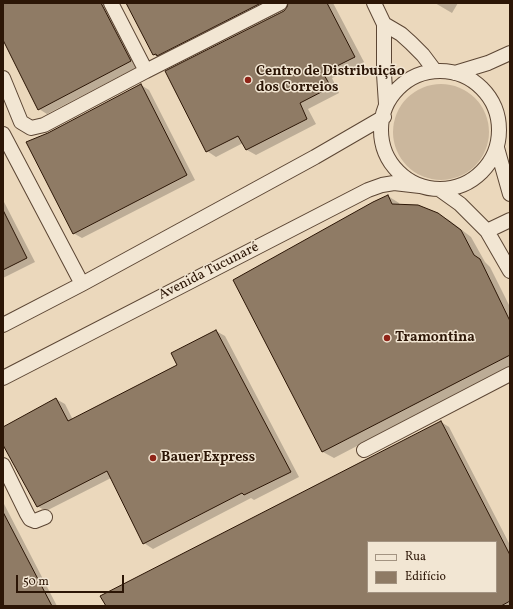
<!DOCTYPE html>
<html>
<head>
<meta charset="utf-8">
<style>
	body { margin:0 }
	#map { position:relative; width:513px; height:609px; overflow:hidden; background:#ebd8bc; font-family:Vollkorn,serif }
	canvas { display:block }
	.frame { position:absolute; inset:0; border:4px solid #2c1606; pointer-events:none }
	.legend { position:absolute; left:367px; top:541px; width:130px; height:52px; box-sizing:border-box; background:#f2e6d3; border:1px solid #a39381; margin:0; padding:5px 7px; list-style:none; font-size:12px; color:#2c1606 }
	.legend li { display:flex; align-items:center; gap:8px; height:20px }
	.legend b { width:20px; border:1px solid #a39381 }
	.scale { position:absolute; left:16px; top:575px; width:108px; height:18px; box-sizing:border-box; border:2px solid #2c1606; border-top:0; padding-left:5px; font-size:12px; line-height:14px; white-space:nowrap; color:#2c1606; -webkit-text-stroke:3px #f2e6d3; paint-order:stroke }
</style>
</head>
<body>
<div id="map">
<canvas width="513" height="609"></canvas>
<div class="frame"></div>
<ul class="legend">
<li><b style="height:5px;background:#f2e6d3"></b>Rua</li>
<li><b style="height:11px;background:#8f7b65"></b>Edifício</li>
</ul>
<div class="scale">50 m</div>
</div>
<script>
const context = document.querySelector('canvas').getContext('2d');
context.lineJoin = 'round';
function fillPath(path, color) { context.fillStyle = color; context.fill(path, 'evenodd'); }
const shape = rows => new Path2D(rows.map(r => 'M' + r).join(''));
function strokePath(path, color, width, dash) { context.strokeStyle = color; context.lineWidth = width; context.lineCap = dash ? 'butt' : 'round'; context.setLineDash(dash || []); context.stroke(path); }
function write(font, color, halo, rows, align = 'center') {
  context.font = font + ' Vollkorn,serif'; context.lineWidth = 3; context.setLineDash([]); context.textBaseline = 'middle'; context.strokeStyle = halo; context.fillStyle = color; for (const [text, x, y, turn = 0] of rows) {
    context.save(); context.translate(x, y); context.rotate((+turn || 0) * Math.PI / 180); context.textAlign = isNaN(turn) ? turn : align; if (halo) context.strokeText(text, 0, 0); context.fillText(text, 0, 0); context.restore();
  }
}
fillPath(shape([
	'393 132a48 48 0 1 1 96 0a48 48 0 1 1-96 0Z'
]), '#cbb79d');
fillPath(shape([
	[3,3,105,3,139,66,47,114,39,109,3,37],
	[128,3,280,3,163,60,154,55],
	[289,3,333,3,364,62,332,78,339,93,308,109,316,124,256,155,247,150,243,143,216,157,207,151,288,9],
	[435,3,458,3,452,13],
	[141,85,149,90,195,180,82,238,73,233,48,133],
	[388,196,399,203,400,205,438,214,449,220,471,237,485,262,490,267,510,307,510,366,334,458,323,452],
	[3,200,35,262,3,278],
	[216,331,225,336,299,477,254,500,251,498,153,549,144,543,111,478,46,511,37,506,3,443,3,428,56,399,65,404,73,420,179,366],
	[441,422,449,427,510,545,510,606,107,606],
	[368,542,496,542,496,592,368,592],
	[3,502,57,606,3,606]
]), '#0003');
const building = shape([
	[3,3,101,3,131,61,38,110,3,40,3,3],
	[126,3,261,3,157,56,156,54,153,55,126,3],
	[288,3,327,3,355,57,323,73,331,87,300,103,307,119,246,150,238,136,206,152,165,71,284,11,287,7,288,3],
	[141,84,187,175,73,234,26,142,48,133,141,84],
	[388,195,392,204,418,205,438,213,461,230,474,255,480,259,510,321,510,355,322,452,233,280,373,202,388,195],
	[3,210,27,258,3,270,3,210],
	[216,330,291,472,244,495,242,493,143,544,107,471,37,507,3,445,3,427,56,398,68,421,177,365,171,353,216,330],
	[441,421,510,555,510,601,501,606,106,606,100,596,441,421],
	[368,542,496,542,496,592,368,592,368,542],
	[3,512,52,606,3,606,3,512]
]);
fillPath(building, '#8f7b65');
strokePath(building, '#2c1606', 1);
const minor = shape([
	[111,3,146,71,280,3],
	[374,3,384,24,384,74,386,104],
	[384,24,401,34,411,43,423,55,435,71],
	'381 130a59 59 0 1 1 118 0a59 59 0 1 1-118 0Z',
	[455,73,488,63,510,53],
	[3,78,21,122,31,128,44,125,146,71],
	[3,134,82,284],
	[497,148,510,194],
	[439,189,460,204,487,231,510,271],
	[487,231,510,220],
	[3,325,82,284,315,157,384,117],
	[3,378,368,190,382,185,394,183,420,186],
	[364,450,510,374],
	[3,465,27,514,30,519,35,521,45,517]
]);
strokePath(minor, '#5c4634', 16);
strokePath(minor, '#f2e6d3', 14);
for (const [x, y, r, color] of [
	[248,80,4,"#8f2418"],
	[387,338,4,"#8f2418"],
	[153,458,4,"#8f2418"]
]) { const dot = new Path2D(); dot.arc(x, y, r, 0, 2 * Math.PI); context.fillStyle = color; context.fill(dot); strokePath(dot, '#f2e6d3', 1.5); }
write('bold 14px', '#2c1606', '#f2e6d3', [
	["Centro de Distribuição",256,72],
	["dos Correios",256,88],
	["Tramontina",395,338],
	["Bauer Express",161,458]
], 'left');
write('14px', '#2c1606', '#f2e6d3', [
	["Avenida Tucunaré",209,272,-27]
]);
</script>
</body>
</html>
